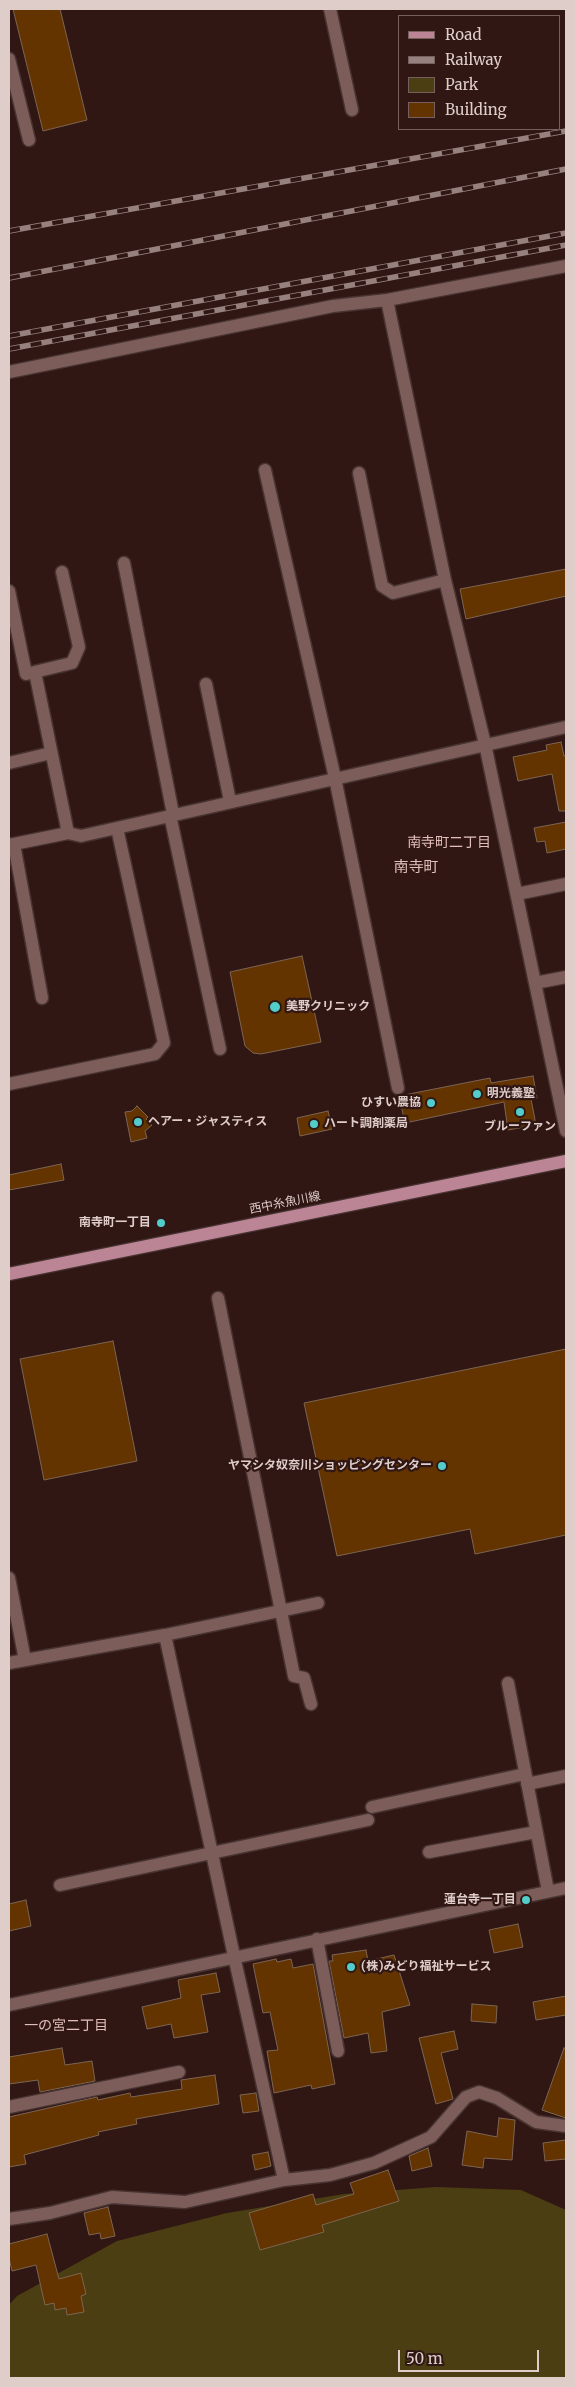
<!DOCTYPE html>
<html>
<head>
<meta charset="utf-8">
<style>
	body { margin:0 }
	#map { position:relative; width:575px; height:2387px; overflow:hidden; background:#301714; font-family:Merriweather,serif }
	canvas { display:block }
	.frame { position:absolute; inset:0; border:10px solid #dfcdca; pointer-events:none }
	.legend { position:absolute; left:398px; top:15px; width:162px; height:115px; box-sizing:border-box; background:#301714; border:1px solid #76605d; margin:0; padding:6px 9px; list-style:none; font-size:15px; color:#dfcdca }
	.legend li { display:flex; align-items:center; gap:10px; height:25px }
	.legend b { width:25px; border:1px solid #76605d }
	.scale { position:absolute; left:398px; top:2350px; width:141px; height:22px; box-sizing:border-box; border:2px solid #dfcdca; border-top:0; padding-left:6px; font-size:15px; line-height:18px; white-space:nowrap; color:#dfcdca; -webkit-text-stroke:4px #301714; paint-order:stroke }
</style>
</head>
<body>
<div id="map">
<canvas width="575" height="2387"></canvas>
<div class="frame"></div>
<ul class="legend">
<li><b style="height:6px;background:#bc8595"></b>Road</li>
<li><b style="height:6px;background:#96817e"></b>Railway</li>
<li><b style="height:14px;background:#4b3e13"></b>Park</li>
<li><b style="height:14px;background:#633300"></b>Building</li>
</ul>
<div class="scale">50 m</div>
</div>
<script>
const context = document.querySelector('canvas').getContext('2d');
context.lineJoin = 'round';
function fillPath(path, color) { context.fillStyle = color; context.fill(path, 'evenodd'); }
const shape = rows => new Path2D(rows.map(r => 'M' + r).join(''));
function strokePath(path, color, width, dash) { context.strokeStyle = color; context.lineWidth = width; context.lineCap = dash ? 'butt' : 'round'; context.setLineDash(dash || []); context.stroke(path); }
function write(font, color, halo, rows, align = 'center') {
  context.font = font + ' Merriweather,"Noto Sans JP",serif'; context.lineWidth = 4.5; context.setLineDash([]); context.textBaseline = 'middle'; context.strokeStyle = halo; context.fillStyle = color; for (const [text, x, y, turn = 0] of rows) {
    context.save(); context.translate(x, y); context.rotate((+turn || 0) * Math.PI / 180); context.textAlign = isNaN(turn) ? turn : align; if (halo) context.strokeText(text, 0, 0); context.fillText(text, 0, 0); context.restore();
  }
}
fillPath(shape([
	[436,2187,521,2190,566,2210,566,2378,9,2378,9,2305,17,2296,117,2241,227,2213,344,2194]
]), '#4b3e13');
const building = shape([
	[13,9,60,9,87,120,43,131,13,9],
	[566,569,566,596,466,619,460,589,566,569],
	[561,742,564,756,566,755,566,811,559,811,552,774,518,781,513,757,547,750,546,745,561,742],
	[566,822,566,849,547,853,545,841,537,842,534,828,566,822],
	[302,956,321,1042,261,1054,253,1053,245,1046,230,972,302,956],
	[533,1076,537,1098,531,1099,536,1125,508,1130,504,1102,405,1123,399,1096,490,1078,491,1083,533,1076],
	[137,1106,148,1117,146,1119,152,1125,145,1131,147,1138,131,1142,125,1112,132,1111,137,1106],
	[328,1111,332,1129,300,1136,297,1118,328,1111],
	[61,1164,64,1180,9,1190,9,1175,61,1164],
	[113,1341,137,1461,44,1480,20,1359,113,1341],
	[566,1349,566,1535,475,1554,470,1529,337,1556,304,1403,566,1349],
	[26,1900,31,1926,9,1931,9,1904,26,1900],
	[518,1924,523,1947,494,1953,489,1930,518,1924],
	[366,1950,368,1961,394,1955,410,2005,382,2012,387,2051,371,2053,368,2033,344,2038,329,1961,333,1961,332,1955,366,1950],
	[276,1959,277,1962,291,1959,293,1968,313,1964,335,2084,312,2089,311,2085,274,2093,267,2051,278,2050,270,2012,263,2013,253,1964,276,1959],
	[216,1973,220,1992,201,1995,208,2032,174,2038,171,2024,147,2029,142,2007,181,1998,178,1980,216,1973],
	[566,1996,566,2015,536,2020,533,2002,566,1996],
	[472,2004,497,2006,496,2023,471,2021,472,2004],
	[454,2031,458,2049,441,2053,453,2099,436,2104,419,2038,454,2031],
	[62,2048,65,2065,92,2061,95,2081,40,2092,38,2080,9,2084,9,2057,62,2048],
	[564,2048,566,2049,566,2118,542,2110,564,2048],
	[215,2075,219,2104,136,2119,137,2124,98,2132,99,2135,24,2155,26,2164,9,2167,9,2117,97,2097,98,2100,130,2093,131,2097,182,2089,181,2080,215,2075],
	[256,2093,259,2111,243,2113,240,2095,256,2093],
	[499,2118,515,2120,512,2160,484,2158,483,2168,462,2165,467,2131,497,2137,499,2118],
	[566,2140,566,2159,545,2161,543,2143,566,2140],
	[428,2148,432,2166,412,2171,409,2156,428,2148],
	[268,2152,271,2166,255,2170,252,2155,268,2152],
	[388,2170,399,2201,322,2225,324,2232,260,2250,249,2213,313,2194,316,2205,354,2194,350,2183,388,2170],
	[108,2207,115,2236,101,2239,100,2233,89,2235,84,2213,108,2207],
	[47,2234,59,2279,81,2273,86,2294,81,2296,84,2312,67,2315,66,2308,55,2310,54,2303,45,2305,36,2265,12,2271,9,2258,9,2244,47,2234]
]);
fillPath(building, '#633300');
strokePath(building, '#7d6552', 1);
const minor = shape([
	[330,9,352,110],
	[9,59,29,140],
	[387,300,445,580,485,744,566,1131],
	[9,372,333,306,387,300,566,266],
	[265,470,335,778,398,1088],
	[359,473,382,586,393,593,445,580],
	[124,563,173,814],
	[9,591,26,674,72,663,79,647,62,572],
	[35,672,68,833],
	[206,684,230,801],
	[9,763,51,753],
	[170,815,220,1049],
	[14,844,42,998],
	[9,845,68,833,81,836,566,727],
	[517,894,566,884],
	[535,983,566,977],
	[9,1084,155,1054,164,1043,117,828],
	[218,1298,294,1676,304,1678,311,1704],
	[9,1578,25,1660],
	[165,1635,318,1603],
	[9,1663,165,1635,234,1956,284,2180],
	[508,1683,548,1891],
	[527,1784,566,1776],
	[372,1807,525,1774],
	[429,1852,536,1832],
	[60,1885,368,1820],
	[317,1939,338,2051],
	[9,2005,566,1888],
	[9,2107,179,2072],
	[9,2219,50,2213,112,2197,185,2202,284,2180,330,2175,374,2163,431,2137,466,2097,479,2092,497,2098,536,2122,566,2126]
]);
const major = shape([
	[9,1274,566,1161]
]);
strokePath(minor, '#473332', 15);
strokePath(major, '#473332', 15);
strokePath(minor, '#7c5d59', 12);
strokePath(major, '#bc8595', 12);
const rail = shape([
	[9,231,566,131],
	[9,278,566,169],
	[9,336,566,233],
	[9,349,566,245]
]);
strokePath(rail, '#96817e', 5.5);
strokePath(rail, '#301714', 4, [11]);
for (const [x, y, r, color] of [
	[275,1007,6,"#53cdca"],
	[477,1094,5,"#53cdca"],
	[431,1103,5,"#53cdca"],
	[520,1112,5,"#53cdca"],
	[138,1122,5,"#53cdca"],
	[314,1124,5,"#53cdca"],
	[161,1223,5,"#53cdca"],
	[442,1466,5,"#53cdca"],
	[526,1900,5,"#53cdca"],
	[351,1967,5,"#53cdca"]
]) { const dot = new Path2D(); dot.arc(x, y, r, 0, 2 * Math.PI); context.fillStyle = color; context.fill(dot); strokePath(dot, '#301714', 2); }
write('bold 12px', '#dfcdca', '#301714', [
	["美野クリニック",286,1007],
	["明光義塾",487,1094],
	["ひすい農協",421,1103,"right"],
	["ヘアー・ジャスティス",148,1122],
	["ハート調剤薬局",324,1124],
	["ブルーファン",520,1127,"center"],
	["南寺町一丁目",151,1223,"right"],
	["ヤマシタ奴奈川ショッピングセンター",432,1466,"right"],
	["蓮台寺一丁目",516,1900,"right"],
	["(株)みどり福祉サービス",361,1967]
], 'left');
write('12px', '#dfcdca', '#301714', [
	["西中糸魚川線",285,1203,-11]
]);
write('14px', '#e1beb9', '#301714', [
	["南寺町二丁目",449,843],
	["一の宮二丁目",66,2026]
]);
write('15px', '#e1beb9', '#301714', [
	["南寺町",416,868]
]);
</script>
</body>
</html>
